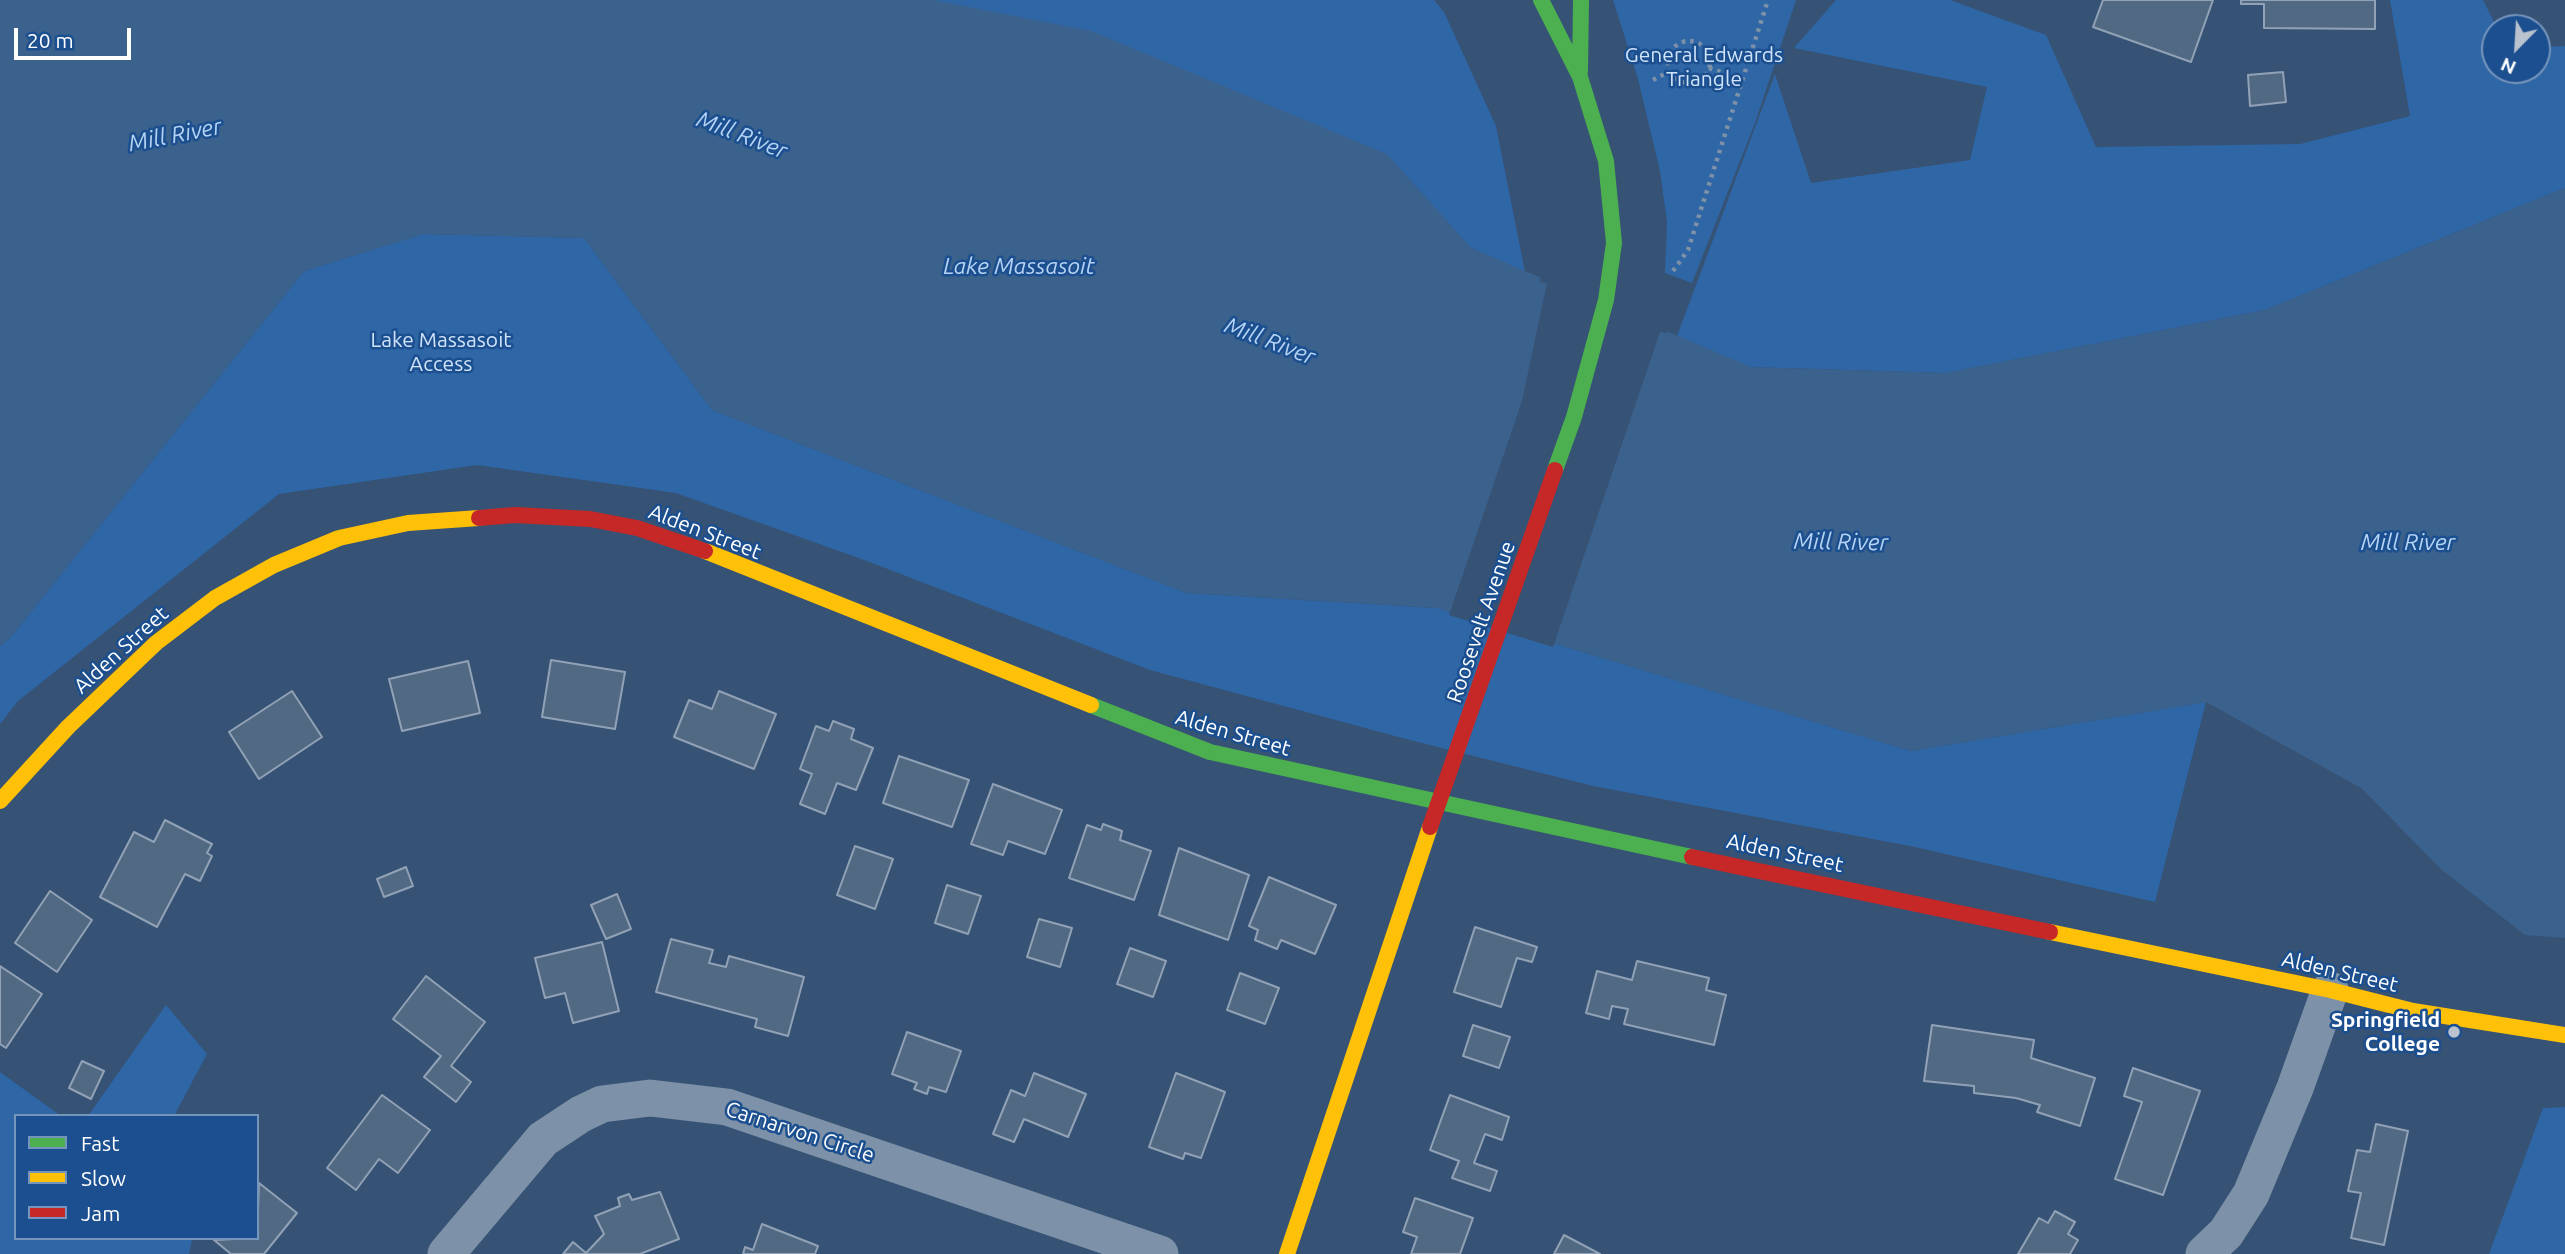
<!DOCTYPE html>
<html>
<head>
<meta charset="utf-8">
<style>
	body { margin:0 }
	#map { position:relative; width:2565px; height:1254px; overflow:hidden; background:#365274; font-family:Ubuntu,sans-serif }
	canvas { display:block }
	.legend { position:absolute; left:14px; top:1114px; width:245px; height:126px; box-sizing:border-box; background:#1b4f8f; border:2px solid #7695bc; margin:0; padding:9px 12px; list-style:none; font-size:21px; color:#fff }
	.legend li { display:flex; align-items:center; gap:14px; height:35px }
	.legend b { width:35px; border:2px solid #7695bc }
	.north { position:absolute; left:2481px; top:14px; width:70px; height:70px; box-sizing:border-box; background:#1b4f8f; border:2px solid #7695bc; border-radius:50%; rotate:204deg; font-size:19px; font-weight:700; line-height:28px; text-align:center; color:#fff }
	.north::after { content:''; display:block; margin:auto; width:24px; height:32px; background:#b9c2ce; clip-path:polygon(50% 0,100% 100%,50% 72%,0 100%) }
	.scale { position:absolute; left:14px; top:28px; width:117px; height:32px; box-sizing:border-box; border:4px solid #fff; border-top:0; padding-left:9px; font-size:21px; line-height:24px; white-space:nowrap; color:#fff; -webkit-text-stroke:5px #1b4f8f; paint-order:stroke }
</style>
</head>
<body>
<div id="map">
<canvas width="2565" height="1254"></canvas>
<ul class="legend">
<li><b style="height:9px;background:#4caf50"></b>Fast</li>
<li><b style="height:9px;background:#ffc107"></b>Slow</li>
<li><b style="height:9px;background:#c62828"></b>Jam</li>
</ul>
<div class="north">N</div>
<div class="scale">20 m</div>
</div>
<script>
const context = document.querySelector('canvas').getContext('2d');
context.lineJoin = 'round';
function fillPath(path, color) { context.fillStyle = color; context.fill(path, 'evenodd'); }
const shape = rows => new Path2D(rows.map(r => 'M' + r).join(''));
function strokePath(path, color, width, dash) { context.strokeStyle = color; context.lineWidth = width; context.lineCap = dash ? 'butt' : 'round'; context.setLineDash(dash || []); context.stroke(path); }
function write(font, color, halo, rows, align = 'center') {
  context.font = font + ' Ubuntu,sans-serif'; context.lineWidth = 5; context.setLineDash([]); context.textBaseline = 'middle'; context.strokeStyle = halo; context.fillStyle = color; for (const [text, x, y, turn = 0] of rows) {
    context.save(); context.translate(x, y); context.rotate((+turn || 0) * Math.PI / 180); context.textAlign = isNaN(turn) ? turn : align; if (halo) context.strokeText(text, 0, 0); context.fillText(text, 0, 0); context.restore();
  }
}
fillPath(shape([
	[933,0,1434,0,1444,12,1496,126,1525,272,1471,248,1386,154],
	[1613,0,1796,0,1755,123,1692,283,1665,273,1667,222,1660,171,1638,79],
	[1836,0,1950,0,2046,35,2096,147,2300,144,2410,116,2390,0,2483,0,2497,28,2495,70,2537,70,2537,47,2565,46,2565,188,2265,310,1946,373,1750,367,1677,336,1775,74,1811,183,1970,160,1987,87,1794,48],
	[423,234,584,238,712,410,1187,593,1437,608,1911,751,2206,702,2155,902,1915,847,1593,786,1406,739,1150,670,867,561,676,493,477,465,279,494,18,701,0,724,0,646,10,638,304,271],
	[166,1005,207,1054,174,1116,88,1116],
	[0,1072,61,1116,16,1116,16,1238,188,1238,192,1241,189,1254,0,1254],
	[2565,1107,2565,1254,2489,1254,2543,1108]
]), '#2f66a5');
fillPath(shape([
	[0,0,933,0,1091,31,1387,154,1471,248,1751,367,1946,373,2265,310,2565,188,2565,938,2525,935,2442,870,2361,788,2206,702,1911,751,1437,608,1187,593,712,410,584,238,423,234,304,271,10,638,0,646]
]), '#3b618d');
fillPath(shape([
	[1541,275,1668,328,1666,333,1660,332,1553,647,1449,615,1522,401,1547,283,1540,282]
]), '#365274');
const building = shape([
	[2103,0,2213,0,2191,62,2093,27,2103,0],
	[2241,0,2375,0,2375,29,2264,28,2264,4,2241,4,2241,0],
	[2283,72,2286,102,2250,106,2248,75,2283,72],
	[551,660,625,672,615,729,542,717,551,660],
	[468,661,480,713,402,731,389,679,468,661],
	[292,691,322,737,259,779,229,732,292,691],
	[719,691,776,714,754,769,674,737,689,700,712,709,719,691],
	[833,721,854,729,851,739,873,748,856,790,837,783,825,814,800,804,812,774,800,769,816,726,829,731,833,721],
	[899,756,969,780,952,827,883,803,899,756],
	[993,784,1062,810,1045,854,1008,841,1003,855,971,844,993,784],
	[165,820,212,844,207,853,212,856,200,881,185,874,157,927,100,897,134,832,154,842,165,820],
	[1103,824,1122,831,1120,840,1151,851,1134,900,1069,878,1087,825,1101,830,1103,824],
	[855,846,893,859,875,909,837,895,855,846],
	[1179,848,1249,875,1228,940,1159,915,1179,848],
	[406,867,413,886,384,897,377,879,406,867],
	[1269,877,1336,905,1315,954,1281,940,1277,949,1255,940,1258,930,1249,926,1269,877],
	[947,885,981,896,968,934,935,923,947,885],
	[50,891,92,920,57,972,15,943,50,891],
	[617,894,631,929,606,939,591,905,617,894],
	[1039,919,1072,928,1060,967,1027,957,1039,919],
	[1475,927,1537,947,1532,962,1517,958,1501,1007,1454,992,1475,927],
	[671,939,713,950,709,963,726,967,729,956,804,977,788,1036,755,1027,757,1019,656,992,671,939],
	[602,942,619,1011,573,1023,565,993,545,998,535,958,602,942],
	[1130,948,1166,961,1153,997,1117,984,1130,948],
	[1637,961,1709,978,1706,990,1726,995,1714,1045,1624,1024,1628,1009,1612,1006,1609,1019,1586,1013,1597,971,1632,980,1637,961],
	[0,966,42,994,6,1048,0,1044,0,966],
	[1240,973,1279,988,1265,1024,1227,1010,1240,973],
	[426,976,485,1022,451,1066,471,1082,456,1102,424,1077,441,1056,393,1019,426,976],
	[1473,1025,1510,1037,1499,1068,1463,1056,1473,1025],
	[1932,1025,2034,1040,2031,1058,2095,1078,2080,1126,2037,1112,2040,1105,2016,1098,1974,1093,1974,1086,1924,1081,1932,1025],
	[907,1032,961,1051,946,1092,929,1087,927,1094,914,1089,917,1083,892,1074,907,1032],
	[82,1061,104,1071,91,1099,69,1088,82,1061],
	[2133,1068,2200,1091,2163,1195,2115,1179,2142,1102,2124,1096,2133,1068],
	[1034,1073,1086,1094,1068,1137,1024,1119,1014,1142,993,1134,1011,1090,1025,1096,1034,1073],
	[1176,1073,1225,1092,1201,1158,1185,1153,1183,1159,1149,1147,1176,1073],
	[382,1095,430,1130,398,1173,379,1159,356,1190,327,1168,382,1095],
	[1450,1095,1509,1117,1502,1140,1485,1134,1474,1163,1497,1171,1490,1191,1452,1178,1459,1161,1430,1150,1450,1095],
	[2376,1124,2408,1131,2384,1245,2351,1238,2361,1193,2348,1191,2357,1150,2370,1152,2376,1124],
	[259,1183,297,1213,264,1254,231,1254,214,1240,257,1238,259,1183],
	[660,1192,679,1239,640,1254,563,1254,573,1242,586,1253,604,1234,595,1216,620,1206,618,1198,629,1194,632,1200,660,1192],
	[1415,1198,1473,1218,1460,1254,1411,1254,1417,1237,1403,1232,1415,1198],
	[2055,1211,2075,1222,2068,1234,2078,1240,2070,1254,2018,1254,2039,1218,2048,1223,2055,1211],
	[762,1224,818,1246,815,1254,743,1254,745,1247,753,1250,762,1224],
	[1564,1235,1600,1254,1554,1254,1564,1235]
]);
fillPath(building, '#526984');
strokePath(building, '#92a2b6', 2);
strokePath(shape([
	'1668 62a21 21 0 1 1 42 0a21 21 0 1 1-42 0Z',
	[1709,68,1742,79],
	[1653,80,1670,71],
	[1673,271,1688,250,1768,0]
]), '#7d92a8', 4.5, [3.5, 5]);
strokePath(shape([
	[446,1254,543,1139,581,1114,602,1104,650,1098,727,1107,1160,1254],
	[2204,1254,2226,1233,2251,1194,2295,1088,2330,990]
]), '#7d92a8', 37);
strokePath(shape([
	[1541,0,1580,77,1606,161,1614,243,1606,300,1574,417,1555,470],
	[1580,72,1581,0],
	[1091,705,1210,752,1692,857]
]), '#4caf50', 16);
strokePath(shape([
	[705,551,1091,705],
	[0,801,68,727,156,643,215,598,274,565,339,538,408,523,479,518],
	[2050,932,2330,990,2413,1011,2565,1035],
	[1287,1254,1430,827]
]), '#ffc107', 16);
strokePath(shape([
	[479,518,515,515,590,519,637,528,705,551],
	[1430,827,1555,470],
	[1692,857,2050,932]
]), '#c62828', 16);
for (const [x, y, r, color] of [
	[2454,1032,7,"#b9c2ce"]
]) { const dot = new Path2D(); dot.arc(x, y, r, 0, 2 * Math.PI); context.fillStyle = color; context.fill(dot); strokePath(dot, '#1b4f8f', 2.5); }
write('21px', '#cfe3fa', '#1b4f8f', [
	["General Edwards",1704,55],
	["Triangle",1704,79],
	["Lake Massasoit",441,340],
	["Access",441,364]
]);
write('21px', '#fff', '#1b4f8f', [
	["Alden Street",705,532,21],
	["Roosevelt Avenue",1481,622,-71],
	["Alden Street",121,650,-42],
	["Alden Street",1233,733,16],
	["Alden Street",1785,853,12],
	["Alden Street",2340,972,13],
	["Carnarvon Circle",800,1132,18]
]);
write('bold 21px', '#fff', '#1b4f8f', [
	["Springfield",2440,1020],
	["College",2440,1044]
], 'right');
write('italic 23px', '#b5d3f5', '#1b4f8f', [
	["Mill River",175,135,-11],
	["Mill River",742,135,21],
	["Lake Massasoit",1019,266],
	["Mill River",1270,341,21],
	["Mill River",1841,542,1],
	["Mill River",2408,542]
]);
</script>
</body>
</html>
